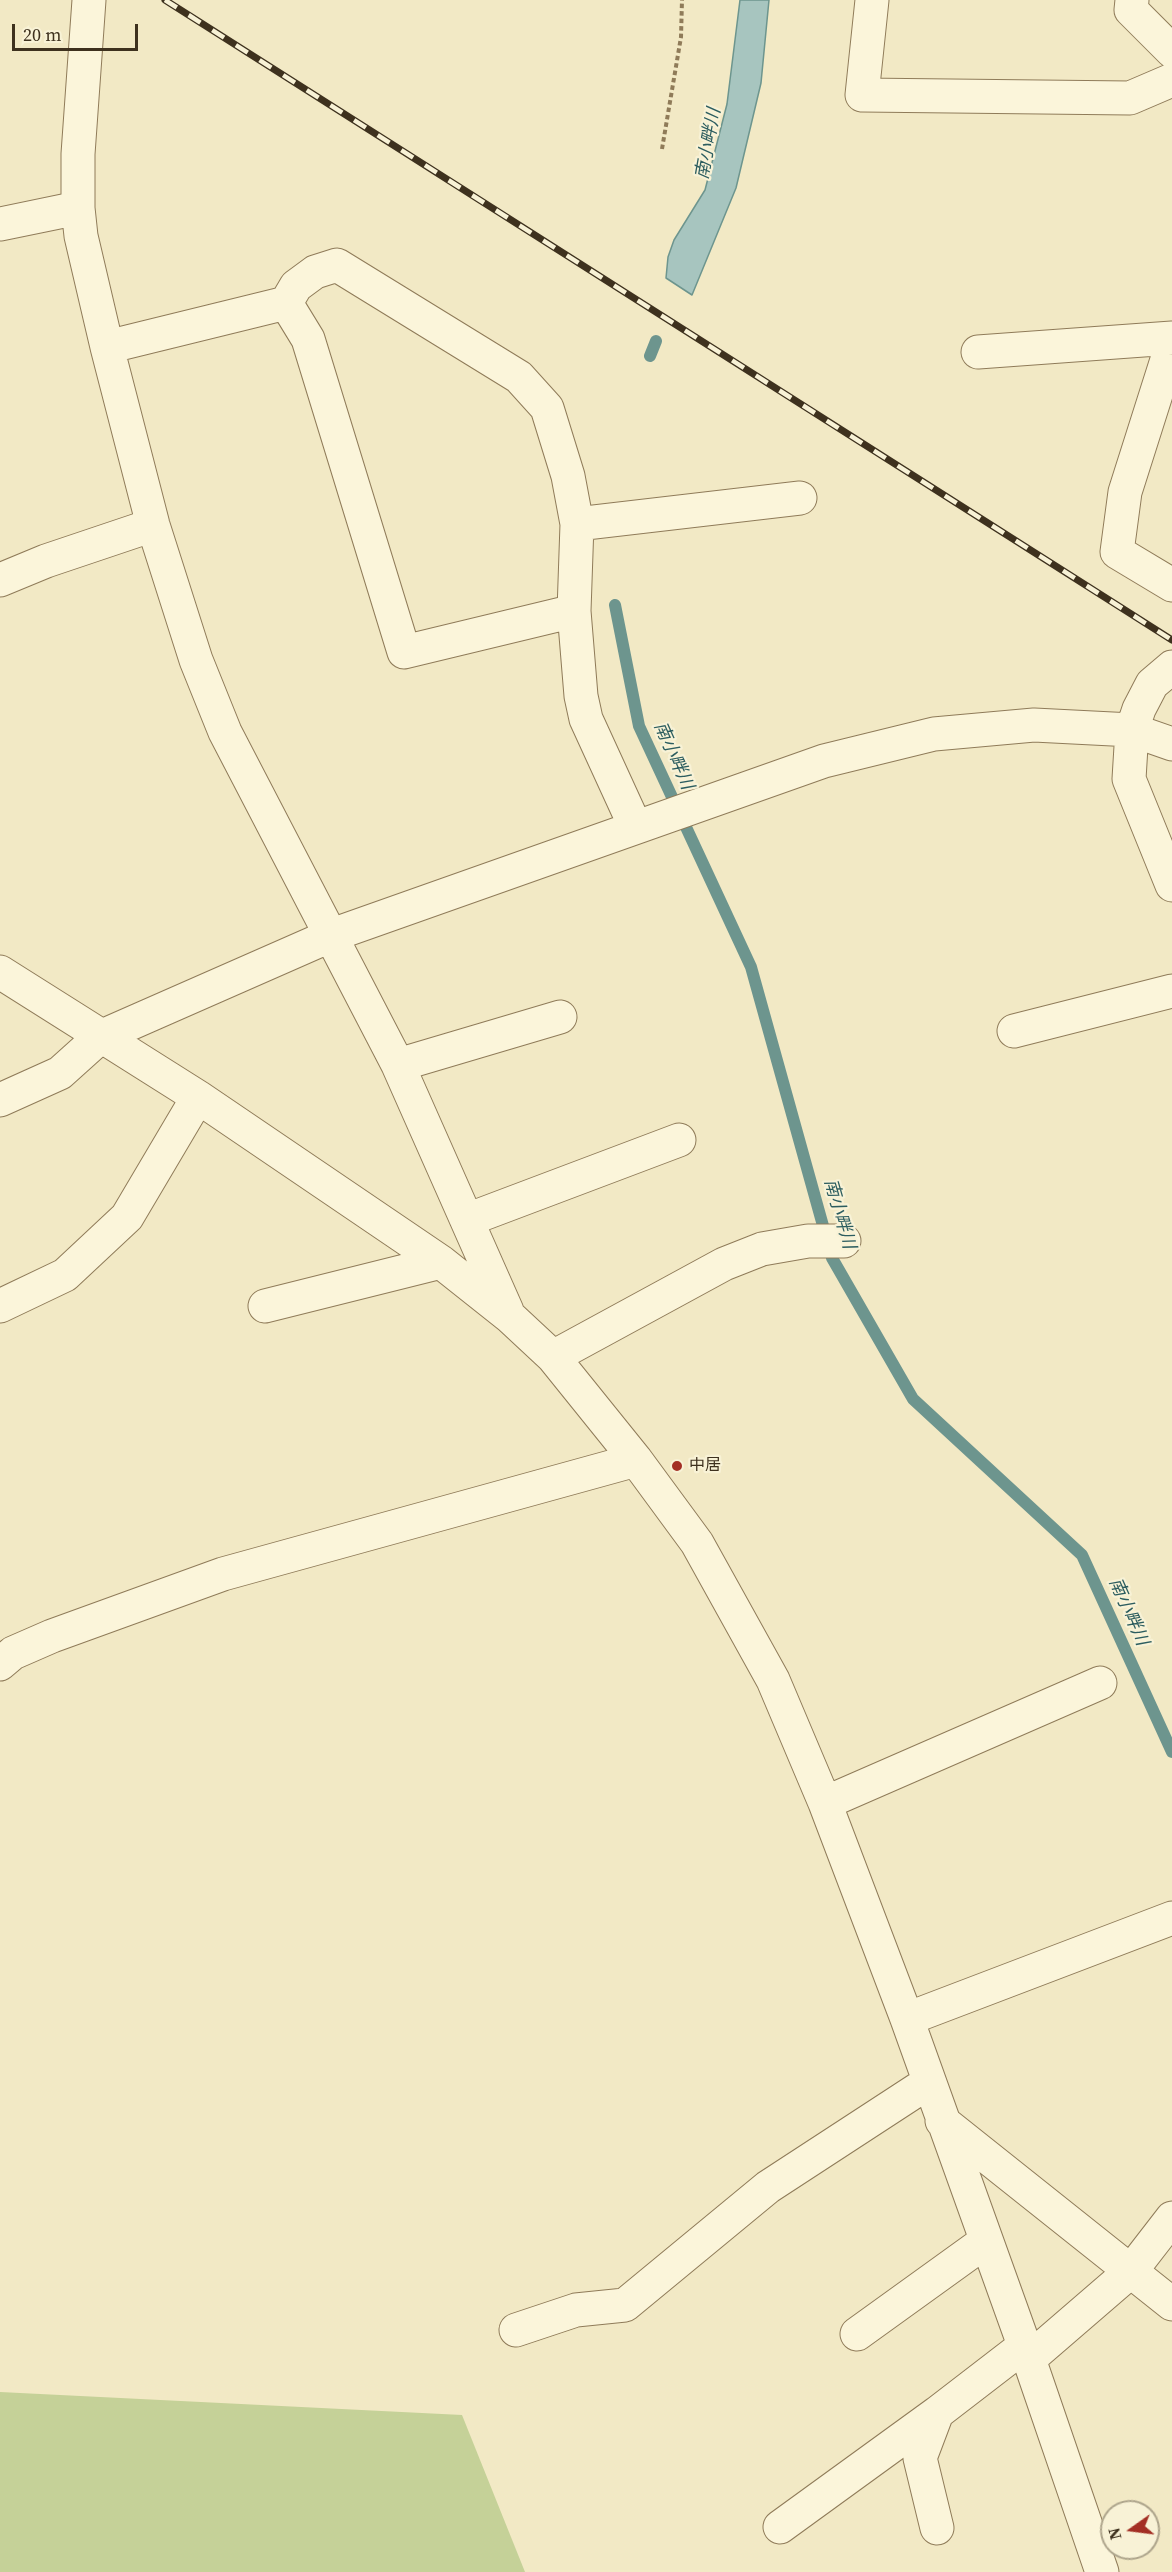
<!DOCTYPE html>
<html>
<head>
<meta charset="utf-8">
<style>
	body { margin:0 }
	#map { position:relative; width:1172px; height:2572px; overflow:hidden; background:#f2e9c5; font-family:"Source Serif 4",serif }
	canvas { display:block }
	.north { position:absolute; left:1100px; top:2500px; width:60px; height:60px; box-sizing:border-box; background:#f8f2d6; border:2px solid #aea58c; border-radius:50%; rotate:256deg; font-size:16px; font-weight:700; line-height:24px; text-align:center; color:#3e311e }
	.north::after { content:''; display:block; margin:auto; width:21px; height:27px; background:#a32f24; clip-path:polygon(50% 0,100% 100%,50% 72%,0 100%) }
	.scale { position:absolute; left:12px; top:24px; width:126px; height:27px; box-sizing:border-box; border:3px solid #3e311e; border-top:0; padding-left:8px; font-size:18px; line-height:21px; white-space:nowrap; color:#3e311e; -webkit-text-stroke:4px #f8f2d6; paint-order:stroke }
</style>
</head>
<body>
<div id="map">
<canvas width="1172" height="2572"></canvas>
<div class="north">N</div>
<div class="scale">20 m</div>
</div>
<script>
const context = document.querySelector('canvas').getContext('2d');
context.lineJoin = 'round';
function fillPath(path, color) { context.fillStyle = color; context.fill(path, 'evenodd'); }
const shape = rows => new Path2D(rows.map(r => 'M' + r).join(''));
function strokePath(path, color, width, dash) { context.strokeStyle = color; context.lineWidth = width; context.lineCap = dash ? 'butt' : 'round'; context.setLineDash(dash || []); context.stroke(path); }
function write(font, color, halo, rows, align = 'center') {
  context.font = font + ' "Source Serif 4","Noto Sans JP",serif'; context.lineWidth = 4.5; context.setLineDash([]); context.textBaseline = 'middle'; context.strokeStyle = halo; context.fillStyle = color; for (const [text, x, y, turn = 0] of rows) {
    context.save(); context.translate(x, y); context.rotate((+turn || 0) * Math.PI / 180); context.textAlign = isNaN(turn) ? turn : align; if (halo) context.strokeText(text, 0, 0); context.fillText(text, 0, 0); context.restore();
  }
}
fillPath(shape([
	[0,2392,462,2415,525,2572,0,2572]
]), '#c5d198');
const water = shape([
	[740,0,769,0,761,83,736,188,692,295,666,278,668,257,674,240,705,190,727,104,740,0]
]);
fillPath(water, '#a7c5bf');
strokePath(water, '#6d958e', 1.5);
strokePath(shape([
	[650,356,656,341],
	[615,605,639,726,751,967,832,1258,913,1399,1082,1555,1172,1752]
]), '#6d958e', 12);
const minor = shape([
	[89,0,78,154,78,208,81,236,107,347,153,525,196,660,225,732,398,1065,507,1311],
	[872,0,862,95,1130,98,1172,80],
	[1132,0,1131,10,1172,51],
	[0,224,78,208],
	[286,303,308,339,404,652,574,611],
	[1172,344,1125,492,1117,552,1172,585],
	[107,347,286,303,296,286,315,272,337,265,519,377,547,408,568,476,577,524,574,611,581,696,586,719,635,826],
	[978,352,1172,338],
	[577,524,800,498],
	[0,580,46,561,153,525],
	[1172,667,1152,684,1139,709,1132,730,1129,779,1172,885],
	[0,972,198,1097,441,1262,509,1316,553,1357,636,1460,697,1543,773,1680,825,1803,907,2019,1029,2359,1102,2572],
	[1014,1031,1172,991],
	[398,1065,560,1017],
	[0,1100,60,1073,100,1037,332,935,824,761,934,734,1034,725,1132,730,1172,744],
	[467,1220,679,1140],
	[0,1306,65,1275,127,1217,198,1097],
	[265,1306,441,1262],
	[553,1357,724,1264,762,1249,808,1241,844,1241],
	[0,1664,13,1653,52,1636,223,1574,636,1460],
	[825,1803,1100,1683],
	[907,2019,1172,1918],
	[942,2121,1172,2304],
	[516,2330,576,2310,625,2305,768,2187,929,2082],
	[857,2334,986,2241],
	[1029,2359,1131,2271,1172,2218],
	[937,2413,1024,2346],
	[780,2527,937,2413,920,2458,937,2528]
]);
strokePath(minor, '#8f7b59', 35);
strokePath(shape([
	[662,149,681,37,682,0]
]), '#8f7b59', 4, [4.5, 3]);
strokePath(minor, '#fbf5da', 33);
const rail = shape([
	[165,0,1172,640]
]);
strokePath(rail, '#3e311e', 7);
strokePath(rail, '#f8f2d6', 4.5, [14]);
for (const [x, y, r, color] of [
	[677,1466,6,"#a32f24"]
]) { const dot = new Path2D(); dot.arc(x, y, r, 0, 2 * Math.PI); context.fillStyle = color; context.fill(dot); strokePath(dot, '#f8f2d6', 2); }
write('16px', '#3e311e', '#f8f2d6', [
	["中居",689,1466]
], 'left');
write('italic 18px', '#2c5d5f', '#f8f2d6', [
	["南小畔川",709,144,-80],
	["南小畔川",673,756,66],
	["南小畔川",839,1214,74],
	["南小畔川",1128,1612,66]
]);
</script>
</body>
</html>
